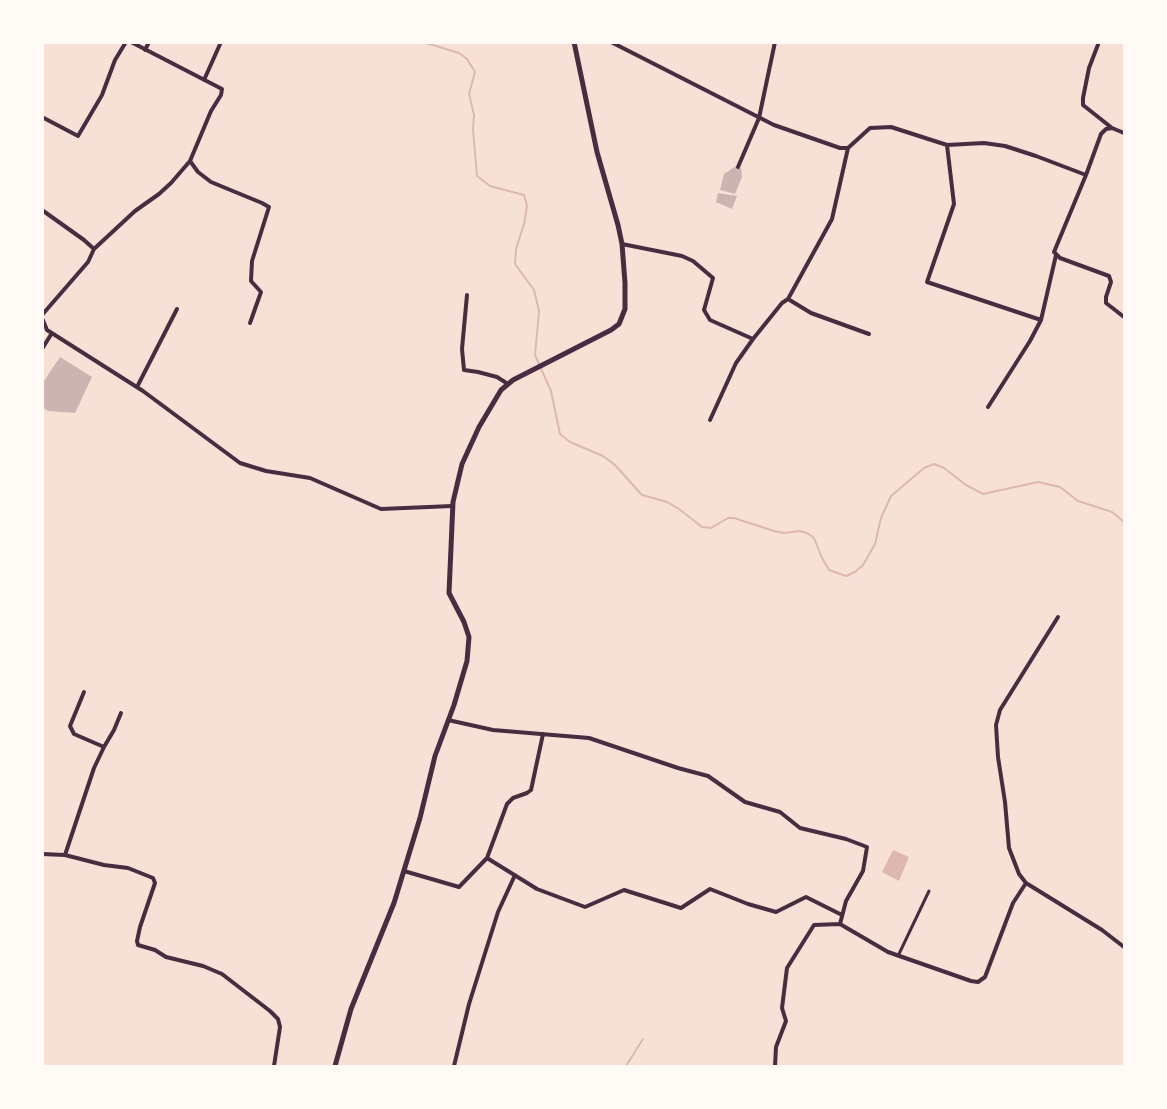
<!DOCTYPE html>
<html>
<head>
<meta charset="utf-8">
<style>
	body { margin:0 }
	#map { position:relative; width:1167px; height:1109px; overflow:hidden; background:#f7e1d7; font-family:Inter,sans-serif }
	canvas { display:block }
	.frame { position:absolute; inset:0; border:44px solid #fffaf5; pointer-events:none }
</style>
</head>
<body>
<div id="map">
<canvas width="1167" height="1109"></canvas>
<div class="frame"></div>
</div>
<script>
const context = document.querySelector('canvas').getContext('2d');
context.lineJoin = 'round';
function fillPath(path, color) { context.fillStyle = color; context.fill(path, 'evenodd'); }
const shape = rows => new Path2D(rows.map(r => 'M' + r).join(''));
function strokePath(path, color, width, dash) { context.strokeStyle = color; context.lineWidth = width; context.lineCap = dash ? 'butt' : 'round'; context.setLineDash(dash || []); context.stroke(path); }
fillPath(shape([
	[893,850,909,857,899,881,882,872]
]), '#dcb8b0');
strokePath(shape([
	[423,42,459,53,467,59,475,72,469,94,474,115,473,130,477,176,490,186,524,195,527,206,524,224,516,249,515,264,534,290,539,311,535,355,551,391,560,434,570,442,603,456,615,465,642,495,667,502,679,509,702,527,711,528,728,518,734,518,774,531,784,533,800,531,807,533,814,538,822,558,829,570,846,576,855,572,863,565,875,544,881,518,891,496,924,468,934,464,944,468,966,485,983,494,1038,482,1060,487,1078,501,1112,512,1124,522],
	[626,1066,643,1039]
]), '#dcb8b0', 2);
fillPath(shape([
	[736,166,741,168,742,177,735,194,720,190,724,174],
	[718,193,737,196,732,209,716,202],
	[60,357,92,377,75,413,48,411,42,407,42,384]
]), '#ccb4b1');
strokePath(shape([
	[898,956,929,891]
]), '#4a2c40', 3);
strokePath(shape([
	[611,42,774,125,840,148,848,148,870,128,891,127,947,145,984,143,1005,146,1036,156,1086,175,1101,134,1106,129,1112,128,1124,133],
	[1099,42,1089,68,1083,98,1083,105,1112,128],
	[145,50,149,42],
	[204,80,221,42],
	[42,117,78,136,102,95,115,60,126,42],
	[947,145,954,204,927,282,1041,320],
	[190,161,198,172,211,182,262,203,269,207,252,261,251,281,261,292,250,323],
	[738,167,759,118,775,42],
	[1086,175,1054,252,1060,258,1109,276,1111,282,1106,297,1106,303,1124,317],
	[42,210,84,240,94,249,88,262,42,315],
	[622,244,682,256,693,261,713,278,704,310,710,320,753,339],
	[94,249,135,211,159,194,171,183,190,161,211,111,221,95,222,89,131,42],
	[467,295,462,349,464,370,478,372,497,377,508,384],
	[788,299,811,313,869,334],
	[42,318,47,330,143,391,240,463,266,471,310,478,381,509,452,506],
	[42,349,52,333],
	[137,387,177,309],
	[988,407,1030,341,1041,320,1056,255],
	[710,420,736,363,753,339,782,303,788,299,832,219,848,148],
	[1058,617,1000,710,996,725,998,757,1005,802,1009,848,1019,874,1026,883,1102,930,1124,947],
	[84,692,70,726,74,734,104,747],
	[448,720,493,730,589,738,678,768,708,776,745,802,780,812,800,828,846,839,867,847,863,871,846,901,840,924,888,952,971,981,978,982,985,977,1013,903,1026,883],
	[42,854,65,855,104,865,128,868,153,878,155,883,140,927,137,941,138,945,155,950,166,957,203,966,222,974,270,1011,278,1019,280,1027,274,1066],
	[65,855,94,768,104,747,114,730,121,713],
	[487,858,507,804,513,798,527,793,531,790,543,734],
	[404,871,459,887,487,858,537,889,585,907,624,890,681,908,710,889,748,904,776,912,806,897,842,915],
	[454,1066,469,1004,498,912,515,875],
	[775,1066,776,1047,786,1021,782,1008,787,968,814,925,840,924]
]), '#4a2c40', 4);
strokePath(shape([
	[335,1066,351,1009,394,903,420,818,435,756,454,705,467,661,469,637,464,622,449,593,453,502,462,464,479,427,501,390,513,380,611,330,619,324,625,309,625,283,622,244,618,225,597,152,574,42]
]), '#4a2c40', 5);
</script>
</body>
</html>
